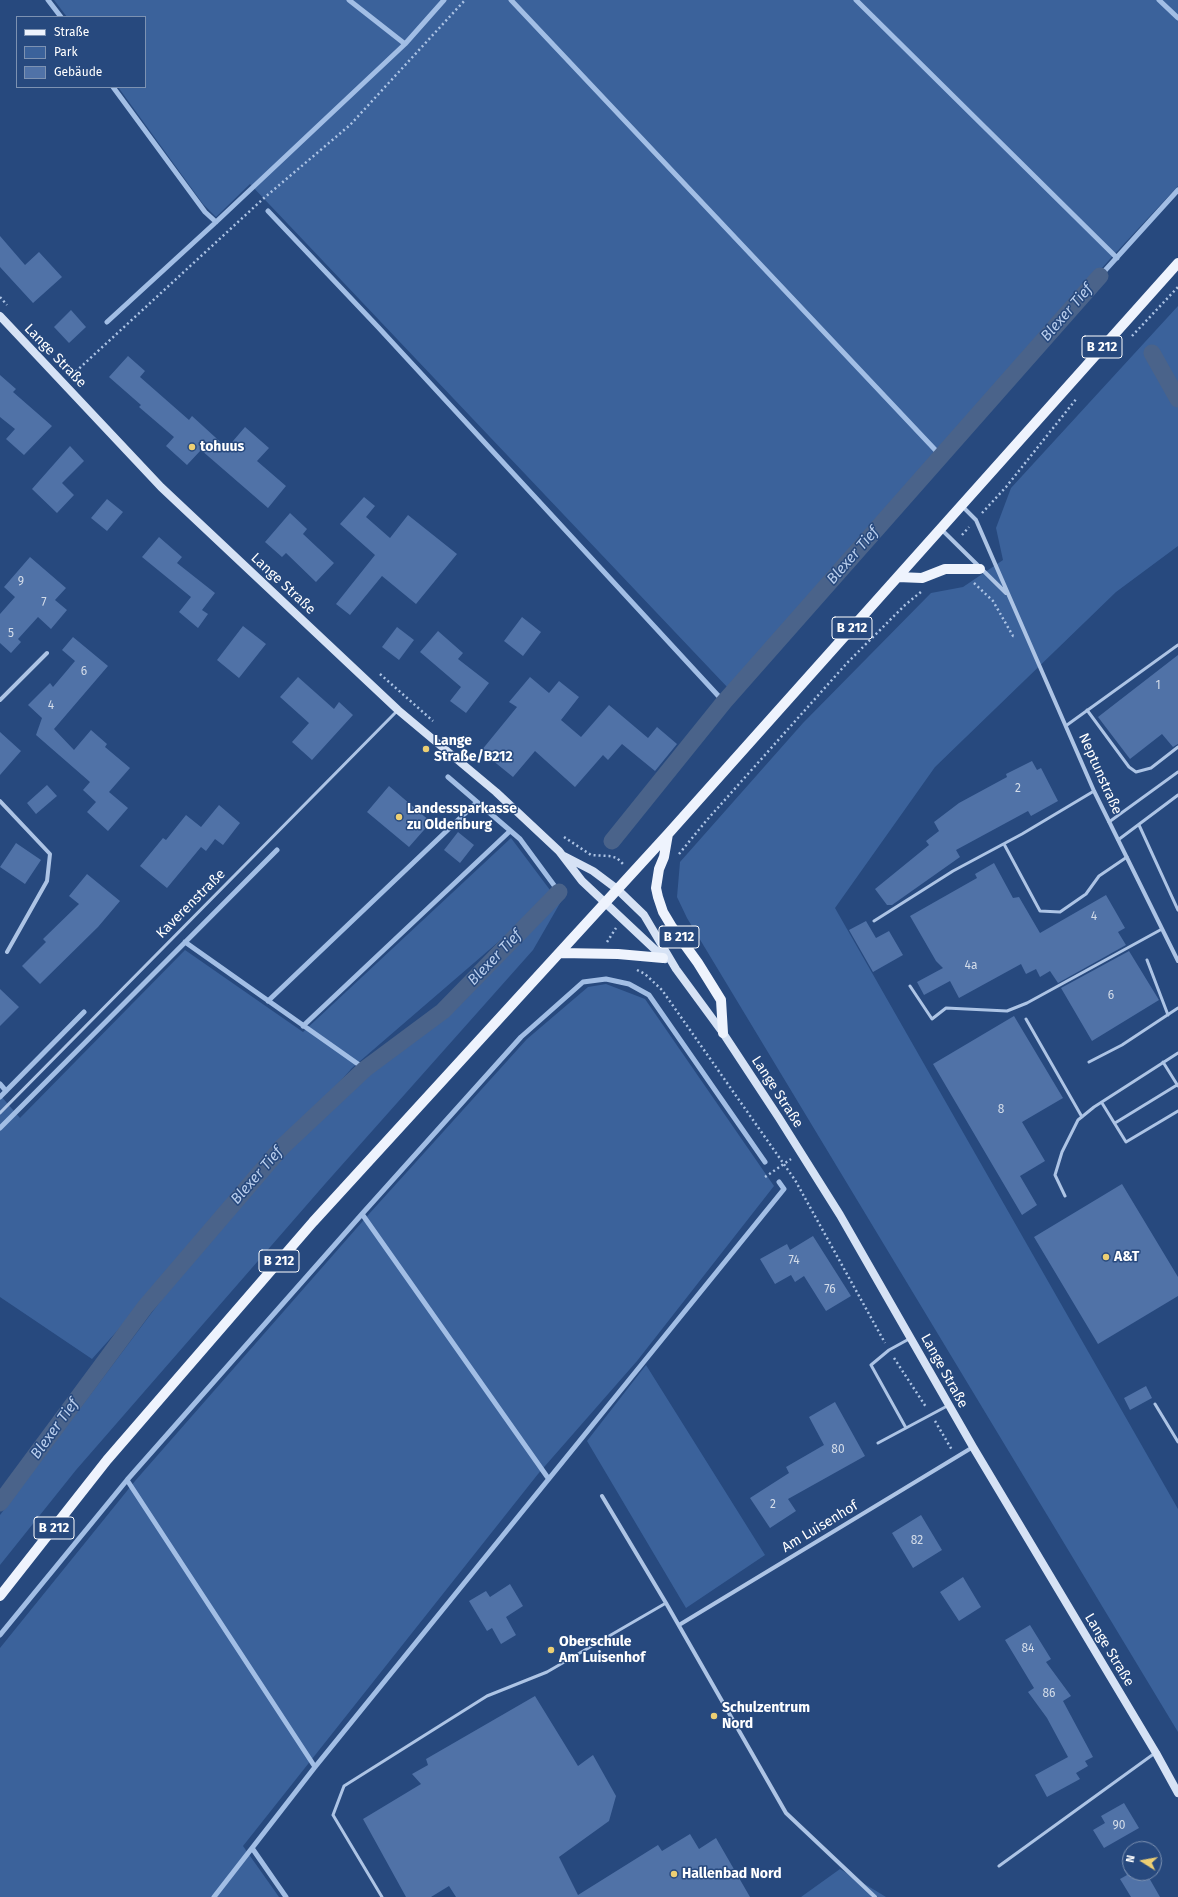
<!DOCTYPE html>
<html>
<head>
<meta charset="utf-8">
<style>
	body { margin:0 }
	#map { position:relative; width:1178px; height:1897px; overflow:hidden; background:#27497e; font-family:"Fira Sans",sans-serif }
	canvas { display:block }
	.legend { position:absolute; left:16px; top:16px; width:130px; height:72px; box-sizing:border-box; background:#27497e; border:1px solid #7d92b2; margin:0; padding:5px 7px; list-style:none; font-size:12px; color:#fff }
	.legend li { display:flex; align-items:center; gap:8px; height:20px }
	.legend b { width:20px; border:1px solid #7d92b2 }
	.north { position:absolute; left:1122px; top:1841px; width:40px; height:40px; box-sizing:border-box; background:#27497e; border:1px solid #7d92b2; border-radius:50%; rotate:281deg; font-size:11px; font-weight:700; line-height:16px; text-align:center; color:#fff }
	.north::after { content:''; display:block; margin:auto; width:14px; height:18px; background:#edcf73; clip-path:polygon(50% 0,100% 100%,50% 72%,0 100%) }
</style>
</head>
<body>
<div id="map">
<canvas width="1178" height="1897"></canvas>
<ul class="legend">
<li><b style="height:5px;background:#eef3fd"></b>Straße</li>
<li><b style="height:11px;background:#3b629b"></b>Park</li>
<li><b style="height:11px;background:#5072a7"></b>Gebäude</li>
</ul>
<div class="north">N</div>
</div>
<script>
const context = document.querySelector('canvas').getContext('2d');
context.lineJoin = 'round';
function fillPath(path, color) { context.fillStyle = color; context.fill(path, 'evenodd'); }
const shape = rows => new Path2D(rows.map(r => 'M' + r).join(''));
function strokePath(path, color, width, dash) { context.strokeStyle = color; context.lineWidth = width; context.lineCap = dash ? 'butt' : 'round'; context.setLineDash(dash || []); context.stroke(path); }
function write(font, color, halo, rows, align = 'center') {
  context.font = font + ' "Fira Sans",sans-serif'; context.lineWidth = 3; context.setLineDash([]); context.textBaseline = 'middle'; context.strokeStyle = halo; context.fillStyle = color; for (const [text, x, y, turn = 0] of rows) {
    context.save(); context.translate(x, y); context.rotate((+turn || 0) * Math.PI / 180); context.textAlign = isNaN(turn) ? turn : align; if (halo) context.strokeText(text, 0, 0); context.fillText(text, 0, 0); context.restore();
  }
}
fillPath(shape([
	[54,0,1178,0,1178,186,1110,259,729,689,250,184,216,217,203,204,118,87,145,87,145,17,67,17],
	[1178,306,1178,546,1116,592,935,767,835,908,1178,1509,1178,1732,687,918,677,897,680,862,803,723,931,593,963,587,1003,560,996,528,1011,488],
	[511,838,550,890,547,900,352,1068,92,1359,0,1297,0,1095,20,1118,185,950,303,1032],
	[563,898,533,950,325,1184,76,1470,0,1565,0,1515,168,1291,284,1155,362,1079,450,1015],
	[606,984,645,999,774,1186,637,1361,538,1474,243,1846,279,1897,0,1897,0,1648,135,1481,369,1214,527,1039,588,987],
	[646,1365,765,1555,686,1608,587,1441],
	[840,1869,886,1897,801,1897]
]), '#3b629b');
strokePath(shape([
	[48,0,61,17],
	[349,0,405,44],
	[511,0,941,456],
	[856,0,1117,258],
	[1159,0,1178,18],
	[113,87,205,212,216,222],
	[268,211,378,327,724,702],
	[1100,276,1178,190],
	[107,322,216,222,405,44,444,0],
	[448,777,520,839,559,892],
	[185,942,365,1069],
	[268,1001,477,802],
	[303,1026,510,831],
	[0,1084,6,1091],
	[0,1097,84,1012],
	[0,1128,277,850],
	[362,1214,548,1478],
	[127,1480,315,1767],
	[0,1635,127,1480,362,1214,521,1037,583,982,606,979,629,984,649,995,765,1162],
	[252,1848,286,1897],
	[214,1897,315,1767,784,1189,779,1182]
]), '#a2bee5', 5);
strokePath(shape([
	[1152,353,1178,399],
	[612,841,724,702,1100,276],
	[0,1503,145,1307,282,1147,365,1069,443,1011,559,892]
]), '#4a638a', 17);
fillPath(shape([
	[0,236,25,265,39,252,62,277,33,303,0,267],
	[71,310,86,327,69,343,54,327],
	[128,356,145,371,140,377,189,420,192,416,227,448,245,427,269,448,257,461,286,486,268,508,201,450,187,465,166,446,174,437,139,407,141,405,109,377],
	[0,375,16,389,13,392,52,426,24,455,6,439,15,429,0,417],
	[70,446,84,461,62,483,74,495,57,513,32,489],
	[364,497,375,506,366,517,390,538,408,515,457,554,416,604,382,576,350,615,336,604,375,555,340,524],
	[107,499,123,512,107,531,91,518],
	[290,513,307,529,303,534,334,563,316,582,286,553,282,557,265,542],
	[159,537,182,557,177,563,215,593,202,610,208,614,198,628,179,612,191,597,142,557],
	[30,557,66,588,55,600,67,610,51,629,38,617,18,639,21,642,11,653,0,643,0,614,15,597,4,587],
	[522,617,541,632,523,656,504,641],
	[243,626,266,644,239,678,217,660],
	[397,627,414,640,399,660,382,647],
	[438,631,463,653,458,659,489,683,466,713,450,701,461,687,420,652],
	[73,637,108,666,54,729,74,750,91,730,107,744,105,747,130,768,109,792,128,808,108,831,87,812,96,802,83,790,90,782,36,735,42,718,28,705,50,683,53,687,75,661,62,650],
	[1178,655,1178,744,1173,747,1162,734,1130,759,1098,717],
	[298,677,334,709,339,702,353,715,312,760,292,742,309,723,280,697],
	[530,677,549,693,559,681,579,697,561,720,581,737,609,705,648,738,657,727,677,744,655,771,622,744,608,760,603,755,575,787,535,751,513,777,481,751,517,707,509,702],
	[0,732,21,751,0,775],
	[1032,761,1037,770,1041,768,1058,801,1031,816,1028,811,956,850,960,857,892,905,887,905,875,889,929,845,926,841,939,831,934,822,959,803,1007,777,1006,774],
	[47,785,57,796,36,814,27,803],
	[389,786,431,822,409,847,367,812],
	[219,805,240,823,223,845,215,839,206,851,201,847,167,888,140,866,163,838,166,840,186,815,201,827],
	[458,832,474,845,460,863,444,850],
	[16,843,41,860,25,884,0,867],
	[994,863,1013,898,1019,897,1040,933,1106,895,1125,928,1118,932,1126,945,1058,983,1050,971,1040,977,1036,969,1026,974,1021,964,959,998,950,981,924,995,917,982,943,968,936,961,910,916,977,878,975,874],
	[87,874,120,901,98,927,40,984,22,966,46,942,43,939,79,904,69,896],
	[866,921,876,938,889,931,903,955,873,972,849,930],
	[1129,951,1159,1000,1092,1041,1061,988],
	[0,989,19,1007,0,1026],
	[1014,1016,1063,1098,1022,1122,1045,1161,1020,1176,1037,1205,1022,1215,933,1064],
	[1122,1184,1178,1277,1178,1296,1098,1344,1034,1237],
	[813,1236,851,1296,826,1311,804,1276,795,1282,791,1275,775,1284,760,1259,787,1244,790,1250],
	[1146,1386,1152,1398,1130,1410,1124,1398],
	[835,1402,865,1456,788,1499,796,1511,770,1528,750,1498,789,1473,786,1467,824,1445,809,1417],
	[921,1515,942,1550,913,1568,892,1533],
	[963,1577,981,1607,959,1621,940,1592],
	[510,1584,523,1606,506,1617,516,1635,501,1644,492,1628,487,1631,469,1601,486,1591,490,1597],
	[1030,1625,1051,1659,1046,1662,1071,1696,1063,1701,1093,1757,1085,1761,1088,1766,1076,1773,1080,1779,1047,1797,1035,1775,1068,1757,1047,1718,1028,1692,1034,1688,1005,1640],
	[535,1696,578,1766,593,1755,616,1796,609,1821,559,1857,578,1895,658,1845,662,1851,690,1834,699,1849,716,1838,750,1897,456,1897,449,1886,431,1897,406,1897,363,1819,421,1784,412,1774,428,1765,426,1759],
	[1124,1803,1139,1828,1104,1848,1093,1830,1105,1823,1101,1816],
	[1130,1866,1130,1873,1154,1873,1154,1870,1156,1872,1148,1876,1160,1897,1131,1897,1120,1879,1127,1875,1124,1870]
]), '#5072a7');
strokePath(shape([
	[0,297,7,305],
	[1132,336,1178,287],
	[72,375,264,198,350,125,465,0],
	[982,513,1006,487,1077,398],
	[962,535,969,527],
	[974,583,993,601,1013,636,1015,636],
	[380,674,433,721],
	[564,837,591,855,609,856,617,858,623,864],
	[679,854,706,821,847,663,905,605,922,591],
	[607,942,616,928],
	[637,970,645,974,662,990,795,1180,885,1343],
	[765,1177,791,1159],
	[894,1358,926,1407],
	[935,1421,952,1450]
]), '#adc4e5', 2.5, [2, 3]);
strokePath(shape([
	[1087,710,1129,767,1136,772,1151,768,1178,747],
	[1067,725,1178,645],
	[1109,822,1178,772],
	[1139,825,1178,910],
	[1118,840,1178,795],
	[1004,844,1040,911,1060,912,1086,894,1099,876,1127,857],
	[874,921,953,871,1022,834,1094,791],
	[1147,960,1168,1015],
	[910,986,932,1019,946,1008,1007,1011,1027,1003,1162,929],
	[1026,1019,1082,1117],
	[1089,1062,1122,1045,1178,1008],
	[1163,1062,1178,1086],
	[1102,1103,1126,1142,1178,1111],
	[0,1113,398,710],
	[1115,1123,1177,1085],
	[1065,1196,1055,1175,1062,1152,1078,1120,1094,1107,1178,1053],
	[1155,1404,1178,1442],
	[906,1428,871,1365,889,1350,909,1339],
	[878,1443,949,1405],
	[999,1866,1155,1753],
	[382,1897,333,1815,344,1786,487,1696,547,1672,666,1603]
]), '#adc4e5', 3);
strokePath(shape([
	[961,505,976,520,1094,791,1178,961],
	[941,529,1006,593],
	[0,700,47,653],
	[0,801,50,854,47,881,7,952],
	[602,1496,666,1603,786,1813,875,1897],
	[679,1625,973,1447]
]), '#adc4e5', 4);
strokePath(shape([
	[0,316,161,487,398,710,496,792,559,851,582,881,665,959],
	[564,856,593,871,617,889,644,915,676,969,723,1033,779,1118,840,1215,973,1447,1156,1753,1178,1793]
]), '#d6e2f5', 8);
strokePath(shape([
	[898,577,922,578,945,569,980,569],
	[668,834,664,857,659,869,656,888,658,897,663,912,672,927,698,963,721,1000,723,1033],
	[560,953,618,954,663,958],
	[0,1596,107,1460,313,1222,668,834,1178,263]
]), '#eef3fd', 10);
for (const [x, y, r, color] of [
	[192,447,4,"#edcf73"],
	[426,749,4,"#edcf73"],
	[399,817,4,"#edcf73"],
	[1106,1257,4,"#edcf73"],
	[551,1650,4,"#edcf73"],
	[714,1716,4,"#edcf73"],
	[674,1874,4,"#edcf73"]
]) { const dot = new Path2D(); dot.arc(x, y, r, 0, 2 * Math.PI); context.fillStyle = color; context.fill(dot); strokePath(dot, '#27497e', 1.5); }
write('12px', '#d3dce9', null, [
	["9",21,582],
	["7",44,603],
	["5",11,634],
	["6",84,672],
	["1",1158,686],
	["4",51,706],
	["2",1018,789],
	["4",1094,917],
	["4a",971,966],
	["6",1111,996],
	["8",1001,1110],
	["74",794,1261],
	["76",830,1290],
	["80",838,1450],
	["2",773,1505],
	["82",917,1541],
	["84",1028,1649],
	["86",1049,1694],
	["90",1119,1826]
]);
for (const [x, y, w] of [
	[1102,347,40],
	[852,628,40],
	[679,937,40],
	[279,1261,40],
	[54,1528,40]
]) { const box = new Path2D(); box.roundRect(x - w / 2, y - 11, w, 22, 3); context.fillStyle = '#27497e'; context.fill(box); strokePath(box, '#fff', 1); }
write('bold 13px', '#fff', null, [
	["B 212",1102,347],
	["B 212",852,628],
	["B 212",679,937],
	["B 212",279,1261],
	["B 212",54,1528]
]);
write('14px', '#fff', '#27497e', [
	["Lange Straße",55,356,46],
	["Lange Straße",283,584,43],
	["Neptunstraße",1100,774,66],
	["Kaverenstraße",191,904,-45],
	["Lange Straße",777,1092,57],
	["Lange Straße",944,1371,61],
	["Am Luisenhof",820,1527,-31],
	["Lange Straße",1109,1650,59]
]);
write('bold 14px', '#fff', '#27497e', [
	["tohuus",200,447],
	["Lange",434,741],
	["Straße/B212",434,757],
	["Landessparkasse",407,809],
	["zu Oldenburg",407,825],
	["A&T",1114,1257],
	["Oberschule",559,1642],
	["Am Luisenhof",559,1658],
	["Schulzentrum",722,1708],
	["Nord",722,1724],
	["Hallenbad Nord",682,1874]
], 'left');
write('italic 15px', '#b9ceed', '#27497e', [
	["Blexer Tief",1067,313,-49],
	["Blexer Tief",853,556,-49],
	["Blexer Tief",495,958,-46],
	["Blexer Tief",257,1176,-49],
	["Blexer Tief",55,1429,-54]
]);
</script>
</body>
</html>
